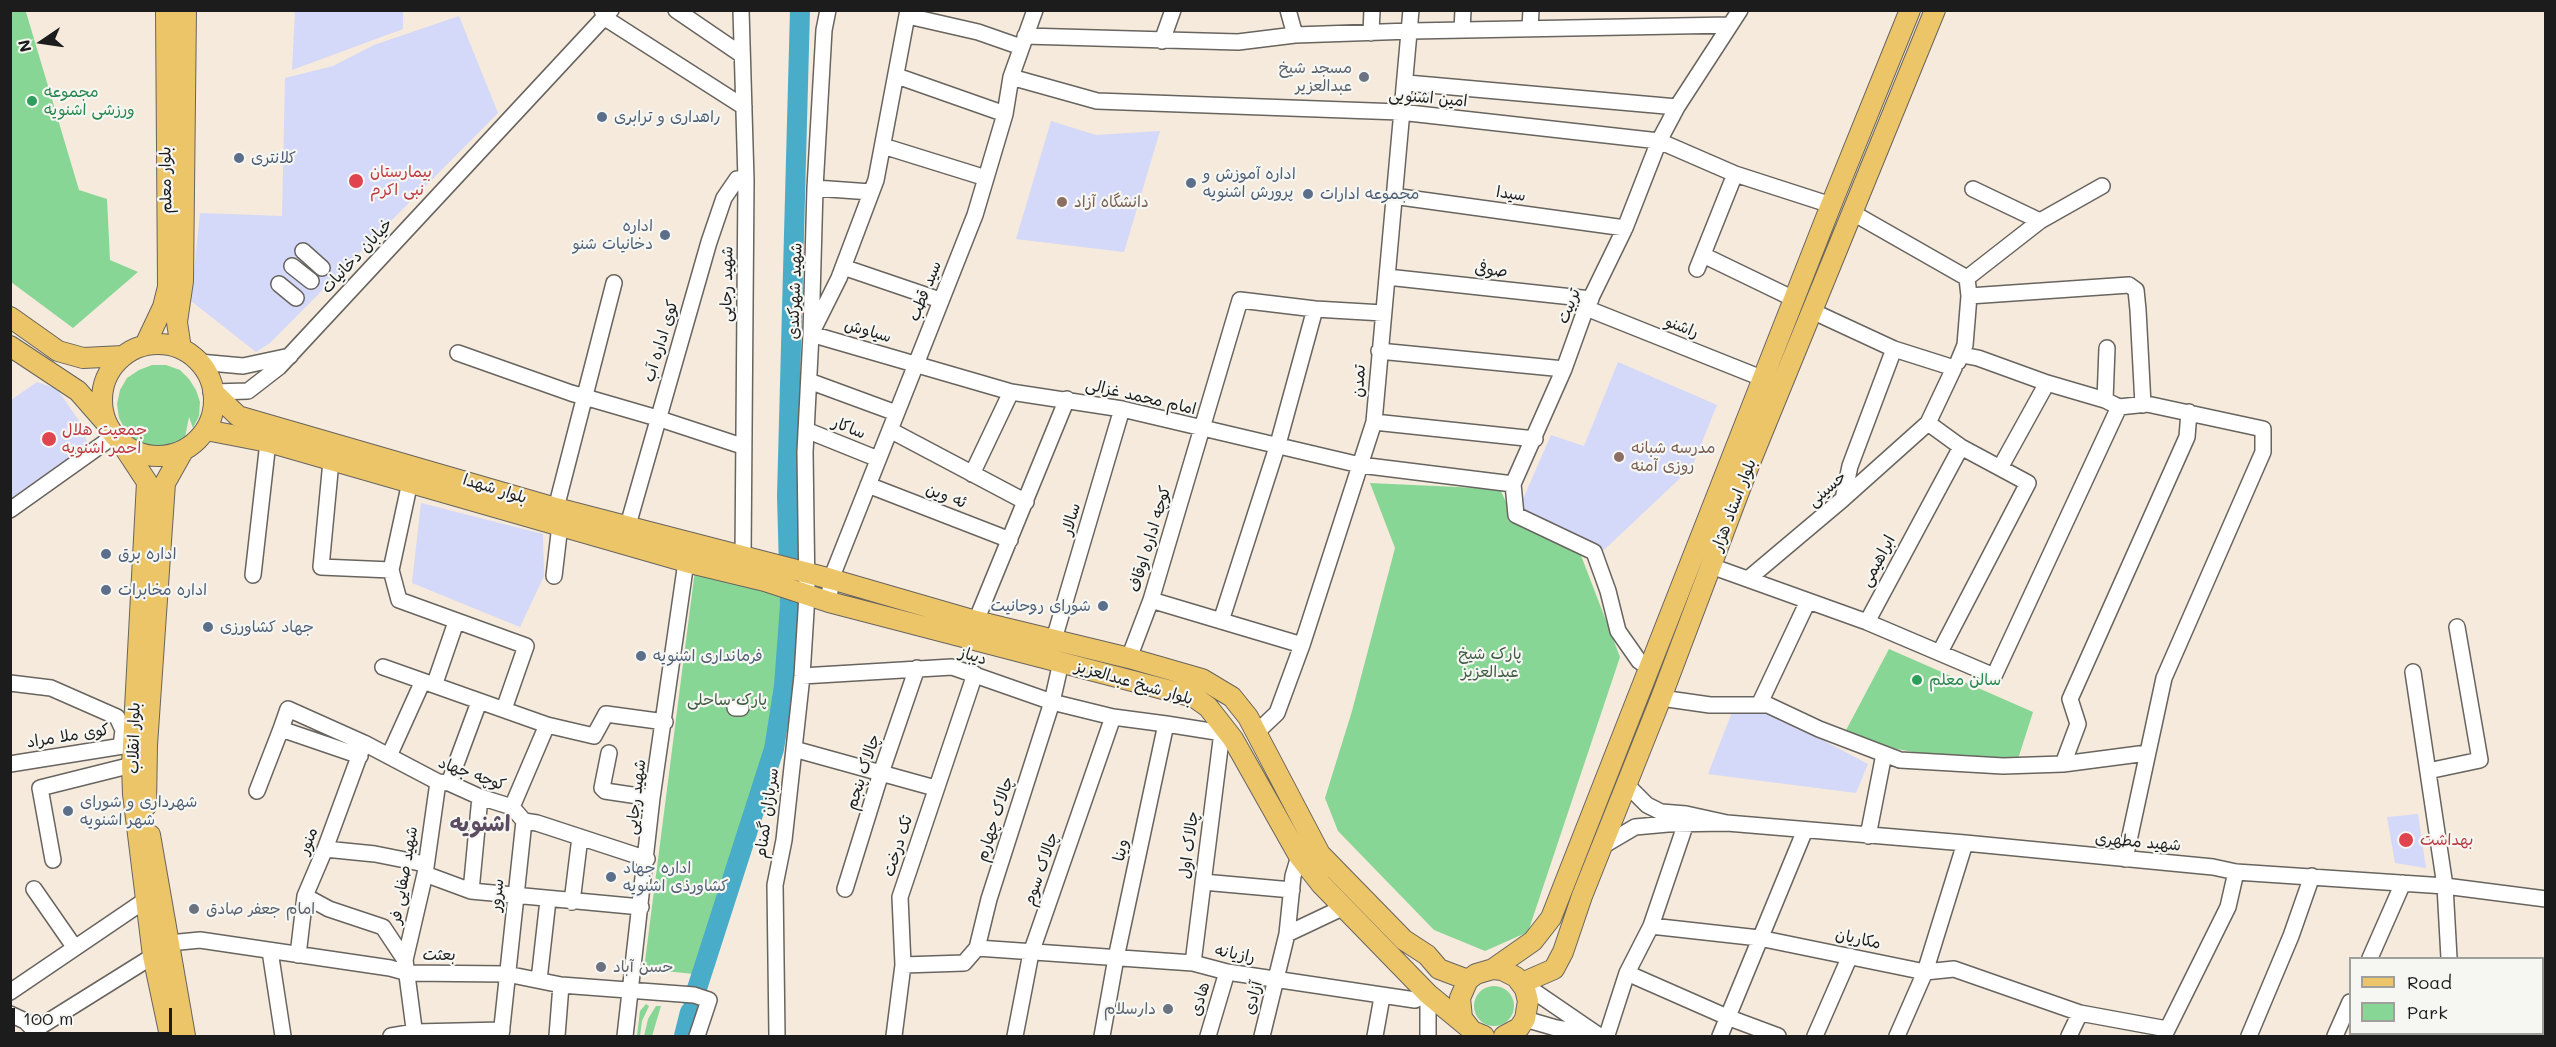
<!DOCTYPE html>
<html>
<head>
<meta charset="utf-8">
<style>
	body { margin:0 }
	#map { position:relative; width:2556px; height:1047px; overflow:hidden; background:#f5eadb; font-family:Mali,sans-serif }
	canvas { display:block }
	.frame { position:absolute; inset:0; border:12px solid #1c1c1c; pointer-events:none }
	.legend { position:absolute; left:2349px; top:957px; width:195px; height:78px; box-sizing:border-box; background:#f6f6f2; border:2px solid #9f9f9c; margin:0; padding:8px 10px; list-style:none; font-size:18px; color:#1c1c1c }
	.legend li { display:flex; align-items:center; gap:12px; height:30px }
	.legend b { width:30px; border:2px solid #9f9f9c }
	.north { position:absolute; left:12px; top:12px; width:60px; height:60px; -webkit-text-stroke:4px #f6f6f2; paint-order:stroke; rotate:257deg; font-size:16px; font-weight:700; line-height:24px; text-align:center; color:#1c1c1c }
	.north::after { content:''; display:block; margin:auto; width:21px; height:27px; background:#1c1c1c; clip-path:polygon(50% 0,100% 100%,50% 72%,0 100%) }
	.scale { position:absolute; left:12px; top:1008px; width:160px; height:27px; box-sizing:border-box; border:3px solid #1c1c1c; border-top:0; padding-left:8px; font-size:18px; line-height:21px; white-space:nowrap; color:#1c1c1c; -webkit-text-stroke:4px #f6f6f2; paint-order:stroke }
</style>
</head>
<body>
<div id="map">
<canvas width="2556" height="1047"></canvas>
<div class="frame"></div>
<ul class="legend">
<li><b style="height:8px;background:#edc569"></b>Road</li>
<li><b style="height:16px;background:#88d695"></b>Park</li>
</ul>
<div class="north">N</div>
<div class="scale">100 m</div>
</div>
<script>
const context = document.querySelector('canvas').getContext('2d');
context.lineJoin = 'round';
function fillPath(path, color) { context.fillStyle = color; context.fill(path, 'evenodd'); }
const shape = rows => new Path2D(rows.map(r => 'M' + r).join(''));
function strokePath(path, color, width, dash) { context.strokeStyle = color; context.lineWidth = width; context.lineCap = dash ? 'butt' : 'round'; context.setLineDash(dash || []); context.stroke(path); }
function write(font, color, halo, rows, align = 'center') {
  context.font = font + ' Mali,"Playpen Sans Arabic",sans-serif'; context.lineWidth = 4.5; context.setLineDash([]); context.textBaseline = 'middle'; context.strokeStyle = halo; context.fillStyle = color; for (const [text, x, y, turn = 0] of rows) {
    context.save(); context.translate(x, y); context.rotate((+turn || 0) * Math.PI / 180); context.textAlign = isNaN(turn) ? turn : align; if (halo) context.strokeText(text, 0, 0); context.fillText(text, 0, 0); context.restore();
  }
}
fillPath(shape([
	[295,11,403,11,403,29,292,70],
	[459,16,498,113,270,343,256,352,191,301,200,213,282,216,285,78,333,66,374,45],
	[1051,121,1096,135,1160,131,1124,252,1016,239],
	[1618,362,1717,405,1692,467,1604,550,1516,515,1551,435,1584,446],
	[37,382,57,389,80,422,88,445,11,498,11,400],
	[421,503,543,534,544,576,520,627,412,583],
	[1734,707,1766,710,1868,764,1856,793,1708,774],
	[2418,814,2426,868,2395,863,2387,817]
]), '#d4d8f9');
fillPath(shape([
	[10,11,26,12,79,190,107,199,110,260,138,272,73,328,11,282],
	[152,365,166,365,180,370,189,379,196,390,200,402,199,416,193,428,189,417,185,437,174,444,161,447,148,446,136,441,126,431,119,418,117,404,120,390,127,378,139,370],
	[1370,483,1500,489,1514,520,1577,545,1620,657,1528,932,1485,951,1434,930,1338,831,1325,798,1352,711,1395,548],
	[695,570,762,588,783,599,775,710,764,761,694,974,644,969],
	[1889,649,2033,712,2018,759,1931,755,1885,747,1844,734],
	'1474 1006a20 20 0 1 1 40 0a20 20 0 1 1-40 0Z',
	[646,1004,649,1006,642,1021,640,1036,637,1036,640,1011],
	[656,1006,661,1006,652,1036,644,1036,648,1019]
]), '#88d695');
strokePath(shape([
	[693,1001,774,749,784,686,790,605,787,496,800,10],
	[684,1036,690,1012]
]), '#49adc9', 20);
const minor = shape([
	[602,10,605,18,744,107],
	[676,10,742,55],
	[741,10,746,180,743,557],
	[908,10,876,180,839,278,811,334,1011,392,1122,409,1360,465,1513,484],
	[1288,10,1295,35],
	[908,16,978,32,1021,47],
	[1530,28,1531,10],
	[1462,30,1463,10],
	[1371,33,1372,10],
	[1025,36,1238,42,1295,35,1411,31,1730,25],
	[1162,41,1173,10],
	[897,76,1005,114],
	[1011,77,1097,101,1400,112,1659,141,1735,174,1831,205],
	[1407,83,1677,107],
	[883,146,986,178],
	[815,188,871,192],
	[1973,189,2040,221],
	[1393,196,1625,228],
	[1853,213,1967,278],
	[303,251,322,268],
	[1703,255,1794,299],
	[292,266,311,281],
	[843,267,940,300],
	[1697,269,1735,174],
	[1387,277,1591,299],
	[279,284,296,298],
	[1969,296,2129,285,2136,290,2138,310,2143,405],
	[1586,308,1764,379],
	[1812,311,1894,349,1954,368,1928,423,1961,447,2028,483,1940,652],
	[1379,351,1564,369],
	[458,353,571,393,657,418,742,446],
	[1962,355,1978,358,2047,383,2105,400,2119,407,2147,404,2263,429,2263,452,2164,678,2125,859],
	[199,362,243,366,290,356],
	[1958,362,1965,345,1969,296,1967,278,2040,221,2102,186],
	[809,381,896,413],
	[213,392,248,391,279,367,611,10],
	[2105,400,2107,348],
	[1374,422,1535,439],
	[806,430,878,459],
	[890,430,1026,502],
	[331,461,321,567,391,570],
	[2000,468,2047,383],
	[972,474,1011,392],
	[410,482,391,570,399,600,526,646,504,709],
	[1513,484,1564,369,1586,308,1625,228,1659,141,1677,107,1740,10],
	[1513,484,1516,515,1594,552,1608,591,1618,631,1639,661,1650,669],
	[868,485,1010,540],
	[1843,499,1850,466,1894,349],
	[10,510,114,436],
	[628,525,709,242,724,198,737,179,746,180],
	[1711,566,1867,622,1994,676,2119,407],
	[253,575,268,442],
	[554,576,560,525,556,508,614,283],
	[1748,579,1843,499,1928,423],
	[1151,600,1302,645],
	[829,602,831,579,975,215,1005,114,1011,77,1035,10],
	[976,621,1067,399],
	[1221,621,1278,444,1315,309],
	[1867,622,1961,447],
	[1054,639,1122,409],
	[1129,658,1151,600,1240,300,1315,309,1383,313],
	[383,667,547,725,594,736,606,714,665,722],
	[2413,672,2445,886,2449,958],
	[802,676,952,667,1052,702,1061,662],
	[10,683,51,688,117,717,123,730,121,746],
	[435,683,456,622],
	[1661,698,1710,705,1768,705,1819,729,1900,760,2003,766,2063,764,2147,753],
	[1759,705,1808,601],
	[735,708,741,708],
	[1166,724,1229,734],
	[281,729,288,709,364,743,438,782,449,783,480,797,512,807,524,821,537,823,647,859],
	[1257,732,1277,713,1302,645,1374,422,1411,10],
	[794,749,935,788],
	[609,753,602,788,605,791,652,798],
	[389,756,422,683],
	[10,764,129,745],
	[2063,764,2078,724,2070,699,2187,437,2189,412],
	[2428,771,2480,760,2457,627],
	[449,783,479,702],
	[257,791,281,729,360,756],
	[512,807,547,725],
	[1727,823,1965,843,2213,867,2236,872,2445,886,2546,899],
	[1868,836,1884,754],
	[1601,847,1635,827,1668,824,1727,823,1686,814,1661,812,1647,805,1629,787,1629,778],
	[325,849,375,854,425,864],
	[53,860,40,788,132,765],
	[425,874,471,891,641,907],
	[1203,882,1292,890],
	[34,889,75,948],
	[845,889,881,773,917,668],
	[471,891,480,797],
	[305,896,329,909,383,927,405,960],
	[572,902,580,837],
	[1651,926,1686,823],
	[1287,934,1344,907],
	[977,948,989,899,1052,702,1113,717,1166,724,1116,958,1102,1036],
	[270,951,283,1036],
	[298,955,305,896,325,849,364,743],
	[2370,958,2403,883],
	[1193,963,1222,732],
	[903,965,964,963,977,948,1193,963,1227,972,1415,1000,1428,994,1428,1036],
	[1627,973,1727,1017,1778,1036],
	[539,980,548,900],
	[10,992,147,899],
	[10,1014,25,1021,40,1036],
	[1521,1028,1525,1019,1556,1028,1598,1035,1522,983],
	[33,1031,153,956,169,943,200,940,390,968,408,973,507,974,561,985,694,995,709,1000,697,1036],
	[2453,1034,2454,1036],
	[1607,1035,1627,973,1651,926,1759,938,1925,972,1954,969,2080,1013,2167,1029],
	[391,1036,415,1032,502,1030],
	[415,1036,405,960,425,874,438,782],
	[501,1036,524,821],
	[557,1036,561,985],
	[625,1036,652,798,686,562],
	[777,1036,775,885,784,840,802,676,807,595,805,452,811,334,815,188,824,30,828,10],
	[894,1036,903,965,900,897,975,674],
	[1015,1036,1031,953,1113,717],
	[1208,1036,1227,972],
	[1262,1036,1287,934,1293,876,1299,856],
	[1375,1036,1382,997],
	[1720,1036,1805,830],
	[1815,1036,1850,956],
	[1897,1036,1925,972,1965,843],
	[2069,1036,2080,1013],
	[2164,1036,2228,907,2236,872],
	[2249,1036,2291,936,2312,876],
	[2335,1036,2350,1002],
	[2361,1036,2372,1034]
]);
const major = shape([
	[10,317,58,351,83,358,123,356],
	'102 400a56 56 0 1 1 112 0a56 56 0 1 1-112 0Z',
	[145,345,163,307,168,287,166,10],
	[10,346,78,391,106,423],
	[181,349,177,322,183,281,186,10],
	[213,392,238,416,556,508,831,579,976,621,1129,658,1202,679,1232,697,1248,717,1320,854,1404,940,1427,955,1439,969,1468,980],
	[206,430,268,442,686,562,765,581,829,602,1194,697,1208,707,1233,739,1299,856,1321,884,1428,994,1468,1027],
	[122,444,147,482,132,765,133,794,153,956,170,1036],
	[146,806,147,745,165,483,183,451],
	[150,835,185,1036],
	[1493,969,1533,941,1551,918,1831,205,1910,10],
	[1522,983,1554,969,1563,952,1582,896,1661,698,1749,465,1935,10],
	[1484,1036,1472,1031,1462,1018,1460,998,1468,980,1476,974,1493,969,1502,970,1516,977,1525,989,1528,1001,1525,1019,1519,1028,1504,1036]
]);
strokePath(minor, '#68645f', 18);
strokePath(major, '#68645f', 22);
strokePath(minor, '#fff', 15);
strokePath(major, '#edc569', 20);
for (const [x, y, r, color] of [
	[1364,77,6,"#6b7280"],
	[32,101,6,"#2e9e5b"],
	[602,117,6,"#5c6f8a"],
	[239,158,6,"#5c6f8a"],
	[356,181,8,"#e0444e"],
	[1191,183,6,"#5c6f8a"],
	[1308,194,6,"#5c6f8a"],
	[1062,202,6,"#8d6e63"],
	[665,235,6,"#5c6f8a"],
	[49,439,8,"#e0444e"],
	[1619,457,6,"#8d6e63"],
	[106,554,6,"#5c6f8a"],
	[106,590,6,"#5c6f8a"],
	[1103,606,6,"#5c6f8a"],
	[208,627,6,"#5c6f8a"],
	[641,656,6,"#5c6f8a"],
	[1917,680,6,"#2e9e5b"],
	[68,811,6,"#5c6f8a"],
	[2406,840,8,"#e0444e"],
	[611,877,6,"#5c6f8a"],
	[194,909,6,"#6b7280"],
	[601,967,6,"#6b7280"],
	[1168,1009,6,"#6b7280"]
]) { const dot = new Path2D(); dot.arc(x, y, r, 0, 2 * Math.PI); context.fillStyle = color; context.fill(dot); strokePath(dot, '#f6f6f2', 2); }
write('16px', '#5b616d', '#f6f6f2', [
	["مسجد شیخ",1352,68],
	["عبدالعزیر",1352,86],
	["امام جعفر صادق",206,909,"left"],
	["حسن آباد",613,967,"left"],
	["دارسلام",1156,1009]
], 'right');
write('16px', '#27864d', '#f6f6f2', [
	["مجموعه",44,92],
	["ورزشی اشنویه",44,110],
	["سالن معلم",1929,680]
], 'left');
write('16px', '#1c1c1c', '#f6f6f2', [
	["امین اشنویی",1428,98,5],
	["بلوار معلم",166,180,-91],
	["سیدا",1511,194,8],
	["خیابان دخانیات",357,256,-47],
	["صوفی",1491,270,6],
	["شهید رجایی",727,284,-89],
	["شهید شهرکندی",795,291,-88],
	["سید قطب",925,291,-68],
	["تربیت",1569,306,-68],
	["راشنو",1682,327,22],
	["سیاوش",868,331,16],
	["کوی اداره آب",661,341,-73],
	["تمدن",1359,381,-86],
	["امام محمد غزالی",1141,397,13],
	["ساکار",849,428,22],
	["بلوار شهدا",495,489,17],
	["حسینی",1827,489,-41],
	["ئه وین",946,496,21],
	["بلوار استاد هژار",1734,505,-69],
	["سالار",1071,519,-73],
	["کوچه اداره اوقاف",1150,539,-73],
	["ابراهیمی",1878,561,-62],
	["دیباز",973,656,17],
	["بلوار شیخ عبدالعزیز",1134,683,16],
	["کوی ملا مراد",68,736,-9],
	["بلوار انقلاب",134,738,-89],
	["چالاک پنجم",863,772,-72],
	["کوچه جهاد",472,774,20],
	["شهید رجایی",636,797,-83],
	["سربازان گمنام",767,813,-82],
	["چالاک چهارم",995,819,-72],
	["منور",308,841,-69],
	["شهید مطهری",2138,842,5],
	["چالاک اول",1189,845,-83],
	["تک درخت",898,846,-72],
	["وینا",1121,850,-78],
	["چالاک سوم",1041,869,-71],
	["شهید صفایی فر",404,875,-80],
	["سرور",497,895,-84],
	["مکاریان",1858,939,12],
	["رازیانه",1235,954,11],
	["بعثت",439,955],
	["آزادی",1253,998,-76],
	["هادی",1200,999,-74]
]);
write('16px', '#4e5e75', '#f6f6f2', [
	["راهداری و ترابری",614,117],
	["کلانتری",251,158],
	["اداره آموزش و",1203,174],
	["پرورش اشنویه",1203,192],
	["مجموعه ادارات",1320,194],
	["اداره",653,226,"right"],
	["دخانیات شنو",653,244,"right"],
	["اداره برق",118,554],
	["اداره مخابرات",118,590],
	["شورای روحانیت",1091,606,"right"],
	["جهاد کشاورزی",220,627],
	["فرمانداری اشنویه",653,656],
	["شهرداری و شورای",80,802],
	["شهر اشنویه",80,820],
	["اداره جهاد",623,868],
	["کشاورذی اشنویه",623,886]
], 'left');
write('16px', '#be3a42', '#f6f6f2', [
	["بیمارستان",370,172],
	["نبی اکرم",370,190],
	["جمعیت هلال",62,430],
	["احمر اشنویه",62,448],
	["بهداشت",2420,840]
], 'left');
write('16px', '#785e54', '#f6f6f2', [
	["دانشگاه آزاد",1074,202],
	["مدرسه شبانه",1631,448],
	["روزی آمنه",1631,466]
], 'left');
write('16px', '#425d46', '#f6f6f2', [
	["پارک شیخ",1490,654],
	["عبدالعزیز",1490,672],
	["پارک ساحلی",727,700]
]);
write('bold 22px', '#5c4c61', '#f6f6f2', [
	["اشنویه",480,824]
]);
</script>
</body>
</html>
